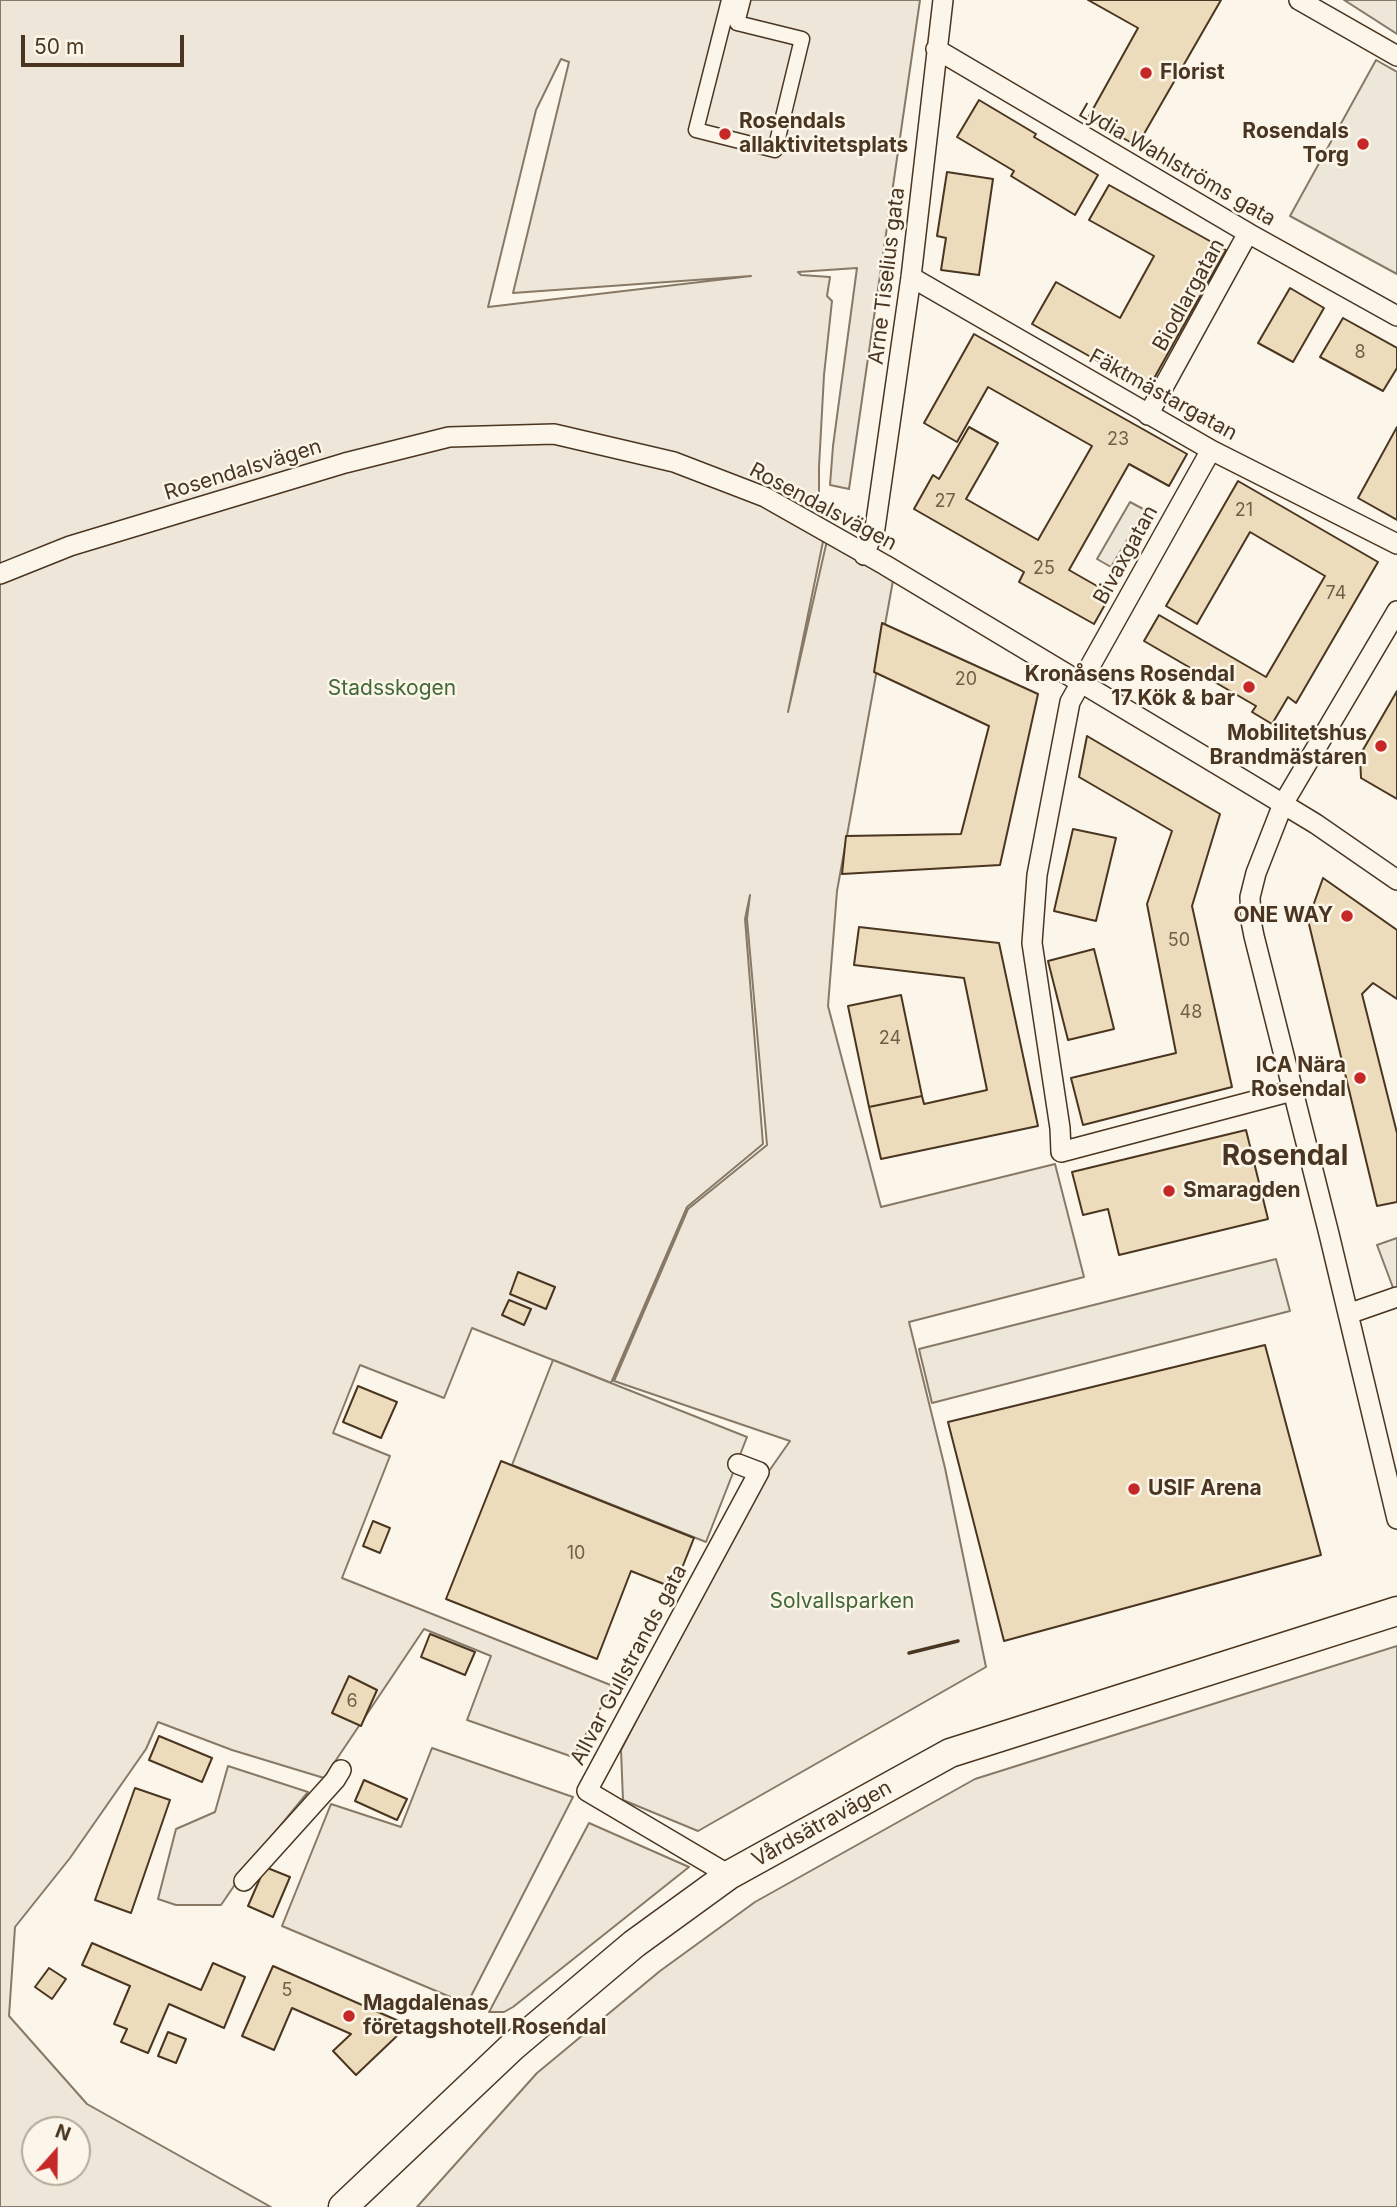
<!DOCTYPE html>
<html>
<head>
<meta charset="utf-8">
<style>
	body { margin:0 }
	#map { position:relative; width:1397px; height:2207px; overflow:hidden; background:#fbf6e9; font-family:Inter,sans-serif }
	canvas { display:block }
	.north { position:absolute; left:21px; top:2116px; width:70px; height:70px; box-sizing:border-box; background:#fbf6e9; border:2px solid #b4a999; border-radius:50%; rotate:21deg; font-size:19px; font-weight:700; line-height:28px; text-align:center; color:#4a3520 }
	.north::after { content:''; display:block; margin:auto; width:24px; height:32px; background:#c62828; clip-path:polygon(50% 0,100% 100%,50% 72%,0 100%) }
	.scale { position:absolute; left:21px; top:35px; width:163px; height:32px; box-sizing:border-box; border:4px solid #4a3520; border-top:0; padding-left:9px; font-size:21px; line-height:24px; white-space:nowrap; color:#4a3520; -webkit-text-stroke:5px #fbf6e9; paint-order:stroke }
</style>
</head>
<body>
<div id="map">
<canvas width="1397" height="2207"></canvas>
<div class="north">N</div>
<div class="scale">50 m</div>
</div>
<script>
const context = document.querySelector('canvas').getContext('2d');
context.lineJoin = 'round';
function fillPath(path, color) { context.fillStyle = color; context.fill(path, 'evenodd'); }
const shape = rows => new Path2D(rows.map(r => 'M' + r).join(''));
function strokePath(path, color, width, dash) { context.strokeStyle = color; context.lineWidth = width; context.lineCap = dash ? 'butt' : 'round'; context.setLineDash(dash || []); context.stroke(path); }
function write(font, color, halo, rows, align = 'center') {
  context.font = font + ' Inter,sans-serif'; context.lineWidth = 5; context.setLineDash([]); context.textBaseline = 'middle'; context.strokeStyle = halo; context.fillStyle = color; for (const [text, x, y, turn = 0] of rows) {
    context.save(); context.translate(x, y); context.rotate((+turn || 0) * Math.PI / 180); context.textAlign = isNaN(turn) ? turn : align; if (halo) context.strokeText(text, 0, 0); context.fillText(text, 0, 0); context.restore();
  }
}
const green = shape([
	[0,0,920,0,849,489,830,485,833,446,857,268,798,272,801,275,830,277,827,296,832,301,824,375,819,467,819,500,825,532,788,712,828,536,894,575,837,891,828,1006,881,1207,1055,1164,1084,1277,909,1322,945,1468,986,1667,698,1831,623,1800,621,1750,755,1491,790,1441,614,1381,688,1209,767,1145,747,919,750,895,745,919,763,1144,687,1207,611,1383,472,1328,444,1398,360,1365,333,1433,390,1456,342,1578,613,1686,573,1757,467,1720,491,1656,424,1629,324,1778,232,1750,158,1722,146,1749,70,1858,15,1927,9,2016,87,2104,271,2207,0,2207,0,0],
	[561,59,569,62,513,293,751,276,488,307,536,110,561,59],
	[35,2130,77,2130,77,2172,35,2172,35,2130],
	[1344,0,1397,0,1397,34,1344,0],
	[1397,1238,1397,1292,1395,1293,1377,1245,1397,1238],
	[1397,1646,1397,2207,417,2207,537,2073,660,1971,755,1902,975,1779,1397,1646],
	[432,1748,573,1797,467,2004,282,1926,331,1804,401,1827,432,1748],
	[228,1766,308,1792,249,1864,221,1905,176,1905,158,1899,176,1829,215,1812,228,1766],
	[589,1823,689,1867,513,2007,504,2012,489,2012,589,1823]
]);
fillPath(green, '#ede6d9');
strokePath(green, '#887966', 2);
const parking = shape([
	[1376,60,1397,72,1397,274,1290,216,1376,60],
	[1130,502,1145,510,1111,567,1097,559,1130,502],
	[1276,1259,1290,1311,932,1403,919,1349,1276,1259],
	[553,1360,747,1437,706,1542,512,1465,553,1360]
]);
fillPath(parking, '#ede7d9');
strokePath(parking, '#887966', 2);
const building = shape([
	[1088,0,1221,0,1137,146,1088,118,1138,28,1088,0],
	[979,100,1036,134,1034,137,1098,175,1075,215,1011,176,1014,171,957,137,979,100],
	[947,172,993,179,979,275,941,270,946,238,937,236,947,172],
	[1109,185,1226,250,1148,389,1032,324,1056,282,1120,318,1154,256,1089,220,1109,185],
	[1290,288,1324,308,1293,362,1258,343,1290,288],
	[1343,318,1397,348,1397,368,1383,391,1320,357,1343,318],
	[974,334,1187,454,1169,486,1129,464,1069,570,1111,594,1094,624,1019,582,1024,572,914,509,933,475,939,479,969,427,998,443,966,499,1038,540,1092,446,988,387,957,442,924,423,974,334],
	[1397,427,1397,520,1358,498,1397,427],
	[1238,481,1378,562,1296,703,1288,697,1272,724,1252,712,1256,706,1144,641,1159,615,1266,677,1325,576,1250,532,1197,624,1166,606,1238,481],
	[882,623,1038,694,1000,865,842,874,846,836,961,834,989,726,874,672,882,623],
	[1397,691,1397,799,1361,778,1360,755,1397,691],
	[1087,736,1220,814,1192,906,1232,1087,1083,1125,1071,1078,1176,1053,1147,904,1172,831,1079,777,1087,736],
	[1073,829,1116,838,1096,921,1054,911,1073,829],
	[1323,878,1397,930,1397,999,1373,983,1362,994,1397,1133,1397,1202,1377,1206,1308,920,1323,878],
	[859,927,999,943,1038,1126,881,1159,869,1107,922,1096,924,1104,987,1090,964,978,854,965,859,927],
	[1094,949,1114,1029,1068,1040,1048,961,1094,949],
	[901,995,922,1096,869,1107,848,1006,901,995],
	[1246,1130,1268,1219,1119,1255,1108,1209,1083,1215,1072,1172,1246,1130],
	[518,1272,555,1287,546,1309,510,1294,518,1272],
	[509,1300,531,1309,524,1325,502,1315,509,1300],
	[1265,1345,1321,1555,1004,1641,948,1422,1265,1345],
	[358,1386,397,1402,381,1438,343,1422,358,1386],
	[501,1461,694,1538,674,1588,631,1571,597,1659,446,1599,501,1461],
	[373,1521,390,1528,380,1553,363,1546,373,1521],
	[430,1634,475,1652,465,1675,421,1657,430,1634],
	[349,1676,377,1690,361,1726,332,1713,349,1676],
	[159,1736,212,1758,202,1782,149,1760,159,1736],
	[364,1780,407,1799,397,1820,355,1801,364,1780],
	[135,1788,170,1800,131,1913,95,1900,135,1788],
	[265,1867,290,1877,273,1917,248,1906,265,1867],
	[92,1943,201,1990,213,1963,245,1977,224,2028,169,2004,148,2053,121,2042,127,2029,114,2024,130,1986,82,1965,92,1943],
	[273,1966,401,2022,399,2034,356,2075,333,2051,351,2034,292,2008,274,2050,242,2036,273,1966],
	[49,1968,66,1979,52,1999,35,1987,49,1968],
	[168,2032,186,2039,176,2063,158,2056,168,2032]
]);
fillPath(building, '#ecdcbc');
strokePath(building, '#4a3520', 2);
const pedestrian = shape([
	[729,0,696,130,775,150,802,39,737,23,743,0]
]);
const minor = shape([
	[1299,0,1397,56],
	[936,49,1248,233,1397,316],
	[911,277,1211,450,1397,544],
	[1148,415,1248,233],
	[1211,450,1070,702,1037,875,1032,943,1060,1128,1061,1152,1292,1091],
	[864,555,875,528,911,277,943,0],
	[0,574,70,546,345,463,449,437,554,434,674,462,765,497,885,565,1250,784,1316,824,1397,880],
	[1397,611,1283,804,1256,873,1250,897,1251,921,1254,936,1329,1234,1397,1519],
	[1348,1314,1397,1297],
	[729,1875,587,1791,759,1472,738,1464],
	[244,1881,335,1780,341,1770]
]);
const secondary = shape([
	[343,2207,512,2047,634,1944,729,1875,950,1753,1397,1611]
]);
strokePath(pedestrian, '#4a3520', 17);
strokePath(minor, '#4a3520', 22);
strokePath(secondary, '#4a3520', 31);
strokePath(pedestrian, '#fbf6e9', 14);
strokePath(minor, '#fbf6e9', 19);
strokePath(secondary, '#fbf6e9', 28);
strokePath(shape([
	[909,1653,958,1641]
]), '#4a3520', 3.5);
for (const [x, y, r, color] of [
	[1146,73,7,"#c62828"],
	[725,134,7,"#c62828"],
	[1363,144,7,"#c62828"],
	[1249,687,7,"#c62828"],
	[1381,746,7,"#c62828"],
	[1347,916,7,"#c62828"],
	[1360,1078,7,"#c62828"],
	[1169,1191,7,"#c62828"],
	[1134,1489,7,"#c62828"],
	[349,2016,7,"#c62828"]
]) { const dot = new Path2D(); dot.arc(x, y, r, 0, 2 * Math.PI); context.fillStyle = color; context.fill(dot); strokePath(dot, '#fbf6e9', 2.5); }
write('18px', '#725f47', null, [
	["8",1360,353],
	["23",1118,440],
	["27",945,502],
	["21",1244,511],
	["25",1044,569],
	["74",1336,594],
	["20",966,680],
	["50",1179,941],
	["48",1191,1013],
	["24",890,1039],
	["10",576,1554],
	["6",352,1702],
	["5",287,1991]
]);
write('bold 21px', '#4a3520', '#fbf6e9', [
	["Florist",1160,73],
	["Rosendals",739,122],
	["allaktivitetsplats",739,146],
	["Rosendals",1349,132,"right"],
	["Torg",1349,156,"right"],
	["Kronåsens Rosendal",1235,675,"right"],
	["17 Kök & bar",1235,699,"right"],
	["Mobilitetshus",1367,734,"right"],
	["Brandmästaren",1367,758,"right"],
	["ONE WAY",1333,916,"right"],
	["ICA Nära",1346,1066,"right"],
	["Rosendal",1346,1090,"right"],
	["Smaragden",1183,1191],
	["USIF Arena",1148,1489],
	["Magdalenas",363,2004],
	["företagshotell Rosendal",363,2028]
], 'left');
write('21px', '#4a3520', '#fbf6e9', [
	["Lydia Wahlströms gata",1177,165,30],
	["Arne Tiselius gata",887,276,-83],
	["Biodlargatan",1189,295,-61],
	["Fäktmästargatan",1163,395,29],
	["Rosendalsvägen",243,470,-17],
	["Rosendalsvägen",823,507,28],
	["Bivaxgatan",1126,555,-61],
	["Allvar Gullstrands gata",629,1665,-62],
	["Vårdsätravägen",822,1824,-29]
]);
write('21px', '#436837', '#fbf6e9', [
	["Stadsskogen",392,689],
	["Solvallsparken",842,1602]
]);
write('bold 28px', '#4a3520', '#fbf6e9', [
	["Rosendal",1285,1157]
]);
</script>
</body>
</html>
